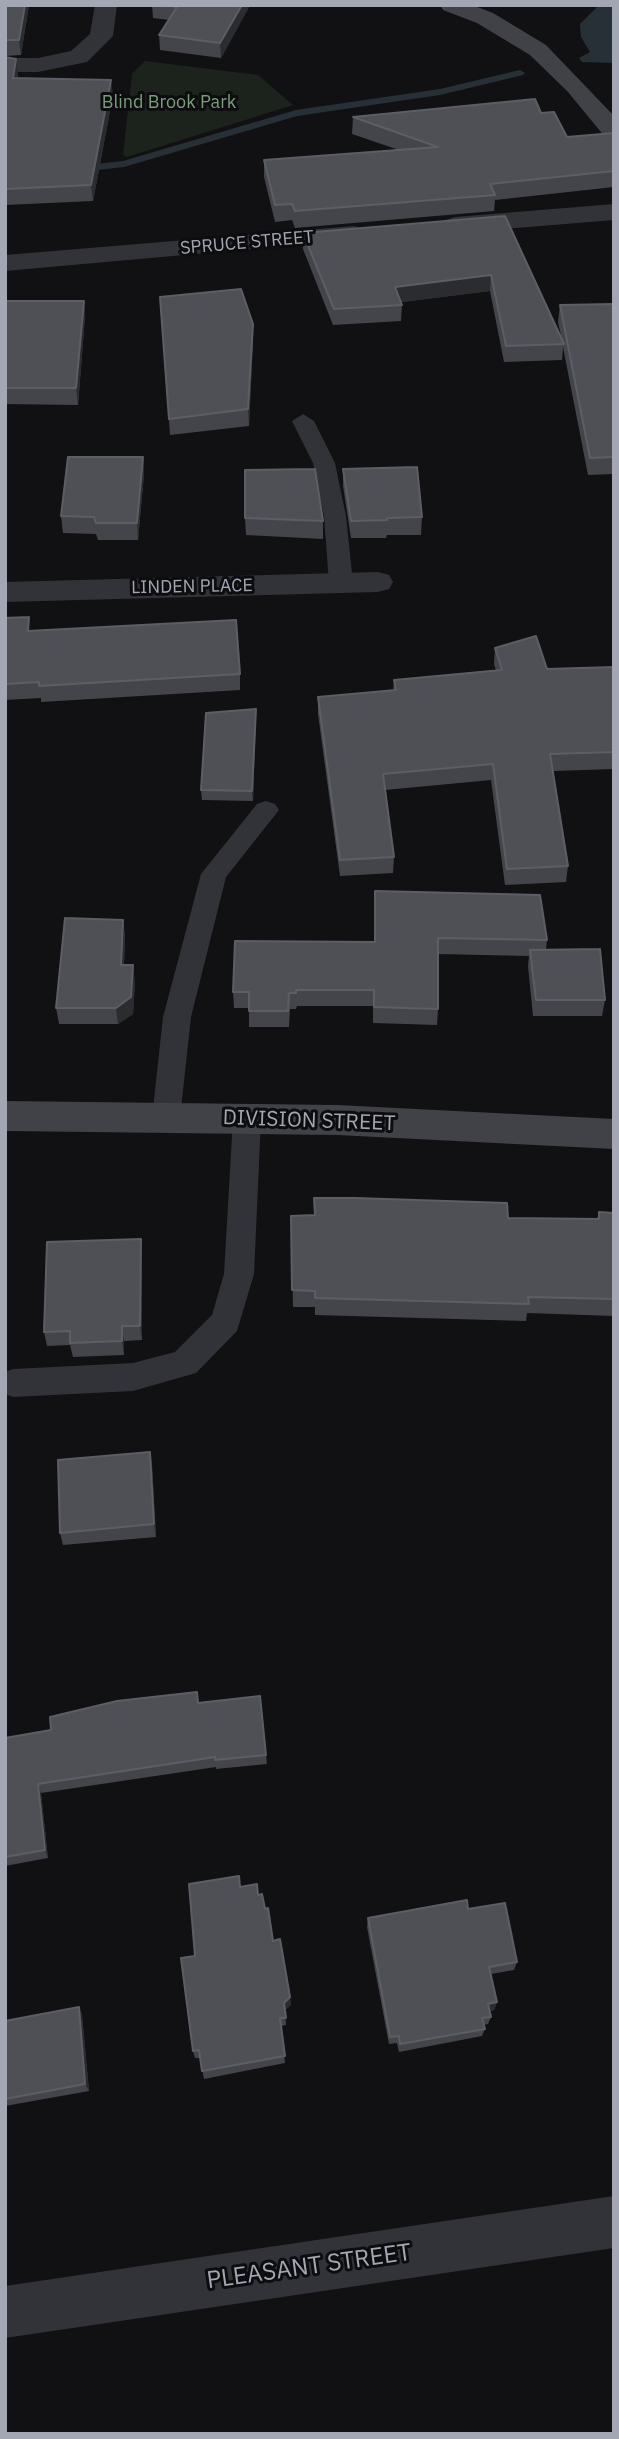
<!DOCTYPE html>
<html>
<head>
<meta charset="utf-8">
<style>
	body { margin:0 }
	#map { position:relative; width:619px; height:2439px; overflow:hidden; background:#111113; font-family:"IBM Plex Sans",sans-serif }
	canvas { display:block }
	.frame { position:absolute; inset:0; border:7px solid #a3a7b4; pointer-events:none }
</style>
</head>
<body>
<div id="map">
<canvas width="619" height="2439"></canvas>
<div class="frame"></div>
</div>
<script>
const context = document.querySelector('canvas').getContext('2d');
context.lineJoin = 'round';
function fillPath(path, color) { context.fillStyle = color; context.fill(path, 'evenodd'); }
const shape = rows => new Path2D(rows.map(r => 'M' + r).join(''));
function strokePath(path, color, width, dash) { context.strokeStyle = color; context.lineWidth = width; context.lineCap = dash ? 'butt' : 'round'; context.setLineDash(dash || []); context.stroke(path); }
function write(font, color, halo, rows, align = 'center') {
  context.font = font + ' "IBM Plex Sans",sans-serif'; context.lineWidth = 6; context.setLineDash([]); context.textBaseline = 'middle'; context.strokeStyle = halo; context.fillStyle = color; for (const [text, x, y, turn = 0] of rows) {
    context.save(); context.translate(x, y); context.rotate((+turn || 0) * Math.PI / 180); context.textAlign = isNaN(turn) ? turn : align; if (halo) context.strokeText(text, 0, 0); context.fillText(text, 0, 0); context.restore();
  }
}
fillPath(shape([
	[145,61,258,75,293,105,127,157,123,155,132,74]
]), '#1c231d');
fillPath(shape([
	[599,5,614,5,614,63,582,62,579,58,590,52,581,37,580,24]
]), '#283037');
fillPath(shape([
	[520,70,525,73,523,75,440,95,297,116,124,167,79,172,74,169,79,166,123,161,296,110,440,89,520,70]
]), '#283037');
fillPath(shape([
	[303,414,314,421,335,463,346,516,353,583,349,588,341,591,333,588,329,583,324,516,313,463,292,421,303,414],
	[266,801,275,804,279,810,226,877,191,1017,180,1118,176,1126,166,1130,156,1126,152,1118,163,1017,201,874,257,804,266,801],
	[247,1107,257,1111,261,1119,254,1274,237,1331,196,1373,133,1391,13,1397,5,1394,5,1372,13,1369,133,1363,175,1352,212,1315,224,1274,233,1119,237,1111,247,1107]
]), '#323338');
fillPath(shape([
	[95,5,117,5,113,36,87,62,38,72,5,72,5,58,38,58,71,51,90,34,95,5],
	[614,204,614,220,455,233,446,230,442,225,446,220,455,217,614,204],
	[354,226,363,229,367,234,363,239,5,271,5,255,354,226],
	[378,572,389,575,393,582,389,589,378,592,5,602,5,582,378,572],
	[614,2196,614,2248,5,2338,5,2286,614,2196]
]), '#323338');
fillPath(shape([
	[440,5,472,5,493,13,546,45,614,116,614,139,605,137,568,92,530,55,477,23,443,10,440,5],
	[5,1101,337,1105,614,1119,614,1149,337,1135,5,1131,5,1101]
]), '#404248');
fillPath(shape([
	[5,5,29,5,21,55,5,56],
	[152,5,250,5,221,58,160,50,159,35,169,20,153,18],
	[5,57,18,75,18,78,113,95,93,201,5,205],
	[541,113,567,137,614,133,614,187,495,200,494,211,295,228,292,220,275,222,264,177,264,160,399,150,352,134,353,117],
	[505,216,562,340,558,322,560,305,614,304,614,474,588,475,563,347,562,360,504,362,490,291,401,302,402,305,401,321,333,325,303,249,303,233],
	[160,297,253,340,249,426,170,435],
	[5,301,84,301,85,317,78,405,5,404],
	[143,457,144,474,138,540,98,540,96,534,63,533,61,516],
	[343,469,422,517,421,535,387,535,386,538,351,538,343,486],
	[245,518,323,521,323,539,246,535],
	[5,618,31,631,240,674,240,690,41,702,41,698,5,700],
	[495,648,547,669,614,667,614,769,553,771,568,866,566,882,505,885,491,780,385,790,394,857,393,873,340,876,318,714,318,697,393,691,394,680,496,670,494,664],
	[256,709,253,801,202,800,201,790],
	[375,891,547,940,546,949,605,1000,602,1016,533,1016,528,966,529,956,438,954,438,1009,437,1025,373,1023,373,1006,297,1006,296,1009,290,1009,289,1027,249,1027,249,1008,234,1008,233,992,374,942],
	[123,920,125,937,124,965,135,982,133,1014,118,1024,59,1024,56,1008],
	[314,1198,508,1218,597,1219,599,1212,614,1213,614,1316,527,1313,526,1321,315,1315,315,1307,293,1307,291,1216,314,1215],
	[142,1254,142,1340,124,1341,124,1355,73,1357,70,1345,47,1346,44,1332],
	[150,1452,152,1465,156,1537,63,1545,60,1533],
	[260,1696,267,1764,216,1769,216,1767,41,1793,48,1858,5,1866,5,1738,198,1703],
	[240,1887,258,1895,265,1909,273,1941,290,1997,291,2005,285,2010,286,2025,281,2026,285,2063,204,2079,200,2058,195,2058,193,2051,195,1956],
	[468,1909,517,1962,514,1970,491,1974,497,2002,494,2010,490,2011,491,2017,488,2024,484,2025,485,2029,482,2036,399,2052,397,2043,389,2044,367,1927,368,1918],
	[79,2007,82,2015,89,2091,5,2106,5,2021]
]), '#44454b');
fillPath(shape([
	[25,5,29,5,21,55,19,40],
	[242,5,250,5,221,58,220,43],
	[16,59,18,75,15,94,13,78],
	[111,80,113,95,93,201,91,185],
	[491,275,490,291,395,303,395,287],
	[84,301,85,317,78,405,76,388],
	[253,324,253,340,249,426,248,409],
	[143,457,144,474,138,540,137,523],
	[256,709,256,719,253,801,252,791],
	[123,920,125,937,123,982,121,965],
	[133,965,135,982,133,1014,118,1024,116,1008],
	[141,1239,142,1254,142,1340,140,1326],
	[122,1326,124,1341,124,1355,122,1341],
	[150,1452,152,1465,156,1537,154,1524],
	[38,1784,41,1793,48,1858,45,1850],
	[290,1997,291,2005,284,2011,284,2003],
	[497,2002,494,2010,485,2012,488,2004],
	[79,2007,82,2015,89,2091,85,2084]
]), '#2b2c30');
const building = shape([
	[5,5,25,5,19,40,5,40,5,5],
	[166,5,242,5,220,43,159,35,177,7,166,5],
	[5,57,16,59,13,78,111,80,91,185,5,189,5,57],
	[535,99,541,113,554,112,567,137,614,133,614,171,490,184,495,195,295,211,292,204,275,205,264,160,438,147,353,117,535,99],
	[505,216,564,344,506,346,491,275,395,287,402,305,334,309,303,233,505,216],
	[241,289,253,324,248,409,169,419,160,297,241,289],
	[5,301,84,301,76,388,5,388,5,301],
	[614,304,614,457,590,458,560,305,614,304],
	[68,457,143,457,137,523,96,523,94,517,61,516,68,457],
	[417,467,422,517,387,518,387,520,351,521,343,469,417,467],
	[315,469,323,521,245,518,245,470,315,469],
	[29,617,28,631,236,620,240,674,39,686,39,682,5,684,5,618,29,617],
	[536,636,547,669,614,667,614,752,550,754,568,866,507,869,493,764,383,774,394,857,340,860,318,697,396,690,394,680,502,670,495,648,536,636],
	[256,709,252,791,201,790,206,713,256,709],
	[375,891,540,895,547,940,438,938,438,1009,374,1007,374,990,296,990,296,993,289,993,288,1011,249,1011,249,992,233,992,235,941,375,942,375,891],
	[65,918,123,920,121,965,133,965,131,997,116,1008,56,1008,65,918],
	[600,949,605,1000,536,1000,530,950,600,949],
	[314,1198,355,1198,507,1203,508,1218,599,1219,599,1212,614,1213,614,1299,528,1297,529,1304,315,1298,315,1291,292,1290,291,1216,315,1215,314,1198],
	[141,1239,140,1326,122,1326,122,1341,70,1343,70,1331,44,1332,47,1242,141,1239],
	[150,1452,154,1524,60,1533,58,1460,150,1452],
	[197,1692,198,1703,260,1696,266,1755,215,1760,215,1757,38,1784,45,1850,5,1857,5,1738,51,1730,50,1717,117,1701,197,1692],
	[239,1876,240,1887,257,1884,258,1895,262,1894,265,1909,268,1908,273,1941,280,1939,290,1997,284,2003,286,2018,280,2018,285,2056,202,2071,199,2050,193,2051,181,1958,195,1956,189,1884,239,1876],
	[467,1900,468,1909,505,1903,517,1962,489,1967,497,2002,488,2004,491,2017,482,2018,485,2029,400,2044,399,2036,390,2037,368,1918,467,1900],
	[79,2007,85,2084,5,2099,5,2021,79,2007]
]);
fillPath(building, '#4e5056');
strokePath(building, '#5c5e65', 2);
write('18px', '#799f7d', '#0d0c0e', [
	["Blind Brook Park",169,103]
]);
write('18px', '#a3a7b4', '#0d0c0e', [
	["SPRUCE STREET",247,243,-5],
	["LINDEN PLACE",192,587,-1]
]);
write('21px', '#a3a7b4', '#0d0c0e', [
	["DIVISION STREET",309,1121,2]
]);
write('24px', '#a3a7b4', '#0d0c0e', [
	["PLEASANT STREET",309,2267,-8]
]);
</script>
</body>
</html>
